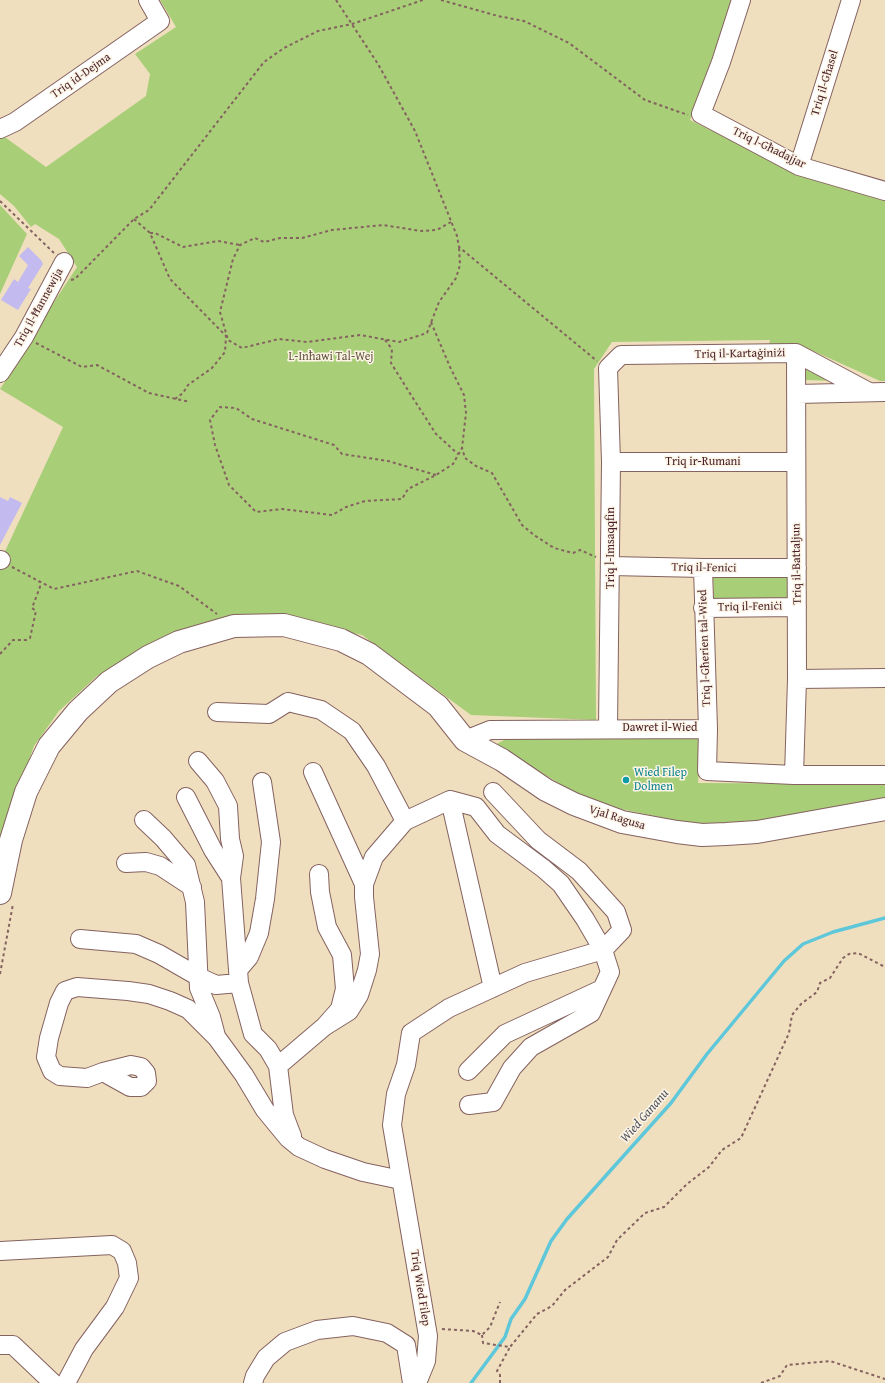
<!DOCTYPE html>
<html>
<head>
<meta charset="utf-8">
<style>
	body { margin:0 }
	canvas { display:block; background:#f0dfbf }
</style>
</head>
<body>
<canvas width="885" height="1383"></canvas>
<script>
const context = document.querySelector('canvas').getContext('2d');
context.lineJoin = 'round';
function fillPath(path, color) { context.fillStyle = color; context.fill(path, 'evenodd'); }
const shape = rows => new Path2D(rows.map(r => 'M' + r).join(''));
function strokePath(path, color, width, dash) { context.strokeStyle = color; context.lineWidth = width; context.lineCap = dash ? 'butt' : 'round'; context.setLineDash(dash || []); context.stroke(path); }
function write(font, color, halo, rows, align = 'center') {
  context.font = font + ' "Gentium Book Plus",serif'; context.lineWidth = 3; context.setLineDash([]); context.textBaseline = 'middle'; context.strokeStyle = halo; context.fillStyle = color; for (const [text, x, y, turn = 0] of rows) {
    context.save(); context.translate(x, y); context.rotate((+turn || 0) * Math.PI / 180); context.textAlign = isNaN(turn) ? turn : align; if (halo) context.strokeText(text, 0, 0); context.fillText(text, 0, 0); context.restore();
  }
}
fillPath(shape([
	[160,0,733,0,690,120,805,177,885,199,885,381,880,381,802,346,769,345,770,340,612,342,594,369,596,720,471,715,362,635,273,615,218,620,150,643,97,676,59,711,34,746,0,840,0,562,63,427,0,389,39,330,46,314,77,267,59,239,35,224,31,227,14,206,0,194,0,136,2,135,46,167,146,96,150,74,135,54,176,27],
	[0,205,27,234,0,294],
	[803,362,838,381,804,380],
	[713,577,791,577,791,598,714,599],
	[511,736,702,737,698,783,885,784,885,799,712,828,592,803,495,745]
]), '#a9ce78');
strokePath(shape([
	[471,1383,505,1337,511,1319,525,1299,551,1241,567,1219,671,1103,707,1054,784,961,803,944,833,932,885,918]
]), '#5ec8da', 3.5);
fillPath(shape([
	[28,247,41,260,43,264,28,288,31,289,18,310,1,300,14,279,18,282,28,265,19,256],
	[0,497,8,501,10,497,22,503,0,545]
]), '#c3baef');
const minor = shape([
	[741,0,721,62,701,114,799,166,885,191],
	[0,129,15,122,160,21,148,0],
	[799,166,851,0],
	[0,373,24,337,64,262],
	[797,394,885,392],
	[611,462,796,462],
	[0,560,1,560],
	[611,566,703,568,797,568],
	[703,568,708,729],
	[703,608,797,607],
	[797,679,885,678],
	[217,712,269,714,288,702,321,710,352,731,376,766,405,821],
	[608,728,611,462,608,368,621,355,796,353,869,392],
	[465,740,490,730,708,729,707,771,794,775,885,775],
	[198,761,215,781,228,806,230,839,234,856,231,878,239,983,253,1034,268,1049,278,1066,284,1115,292,1136],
	[313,772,364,884,364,897,370,954,367,970,359,995,349,1011,325,1026],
	[794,775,797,679,796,353],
	[186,797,213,850,231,878],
	[450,800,493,988],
	[144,820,163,838,186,865,195,902,199,988,211,1017,216,1036],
	[126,863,146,862,160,866,192,887],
	[364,884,374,857,405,821,450,800,476,807,497,834,544,869,561,884,585,919,603,950,622,930,616,912,579,871,538,840,493,792],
	[80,939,136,944,159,954,199,977,216,985,239,983],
	[238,970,249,957,259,933,265,899,271,842,262,782],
	[278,1066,325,1026,340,1009,345,989,342,955,327,927,320,892,319,874],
	[468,1071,505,1034,602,989],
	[103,1072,131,1065,141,1067,146,1073,147,1081,141,1087,130,1087,103,1072,87,1078,60,1076,52,1071,46,1057,49,1038,59,1003,65,991,77,987,128,991,149,994,170,1001,188,1009,217,1038,244,1075,265,1110,288,1138,299,1147,325,1159,363,1172,401,1180],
	[0,1251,112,1245,122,1251,127,1263,129,1278,115,1307,84,1349,66,1383],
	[0,1345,13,1345,53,1383],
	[253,1383,255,1376,266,1358,285,1342,317,1330,353,1326,387,1333,406,1345,412,1383],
	[417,1383,426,1361,428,1336,392,1125,396,1094,406,1065,411,1033,449,1008,525,973,603,950,610,972,591,1013,531,1047,512,1068,493,1102,469,1105]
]);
const major = shape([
	[0,893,11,840,26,792,49,746,78,711,109,682,148,657,179,642,234,626,284,625,341,640,369,654,438,706,465,740,502,760,546,790,574,804,622,822,677,832,702,835,726,834,757,832,885,809]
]);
strokePath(minor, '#84625f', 20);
strokePath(major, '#84625f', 24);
strokePath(shape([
	[336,0,378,64,415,131,457,236,459,247,597,361],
	[441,0,498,16,524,21,569,43,645,100,688,115],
	[0,201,54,253],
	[134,219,150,233,170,279,226,336,225,352,212,368,188,385,183,393,175,399],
	[451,222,437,230,421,231,383,225,332,230,302,238,280,238,264,242,255,238,240,245,233,259,220,312,228,340,242,348,279,339,307,342,360,335,399,342,427,333,439,302,456,278,460,265,459,247],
	[150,233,155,233,183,247,218,241,240,245],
	[71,280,75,279,134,219,149,210,264,62,284,48,318,31,352,24,423,0],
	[431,322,450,367,464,395,466,413,462,448,465,458,476,466,492,473,522,525,534,535,554,548,573,553,580,550,596,557],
	[385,340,392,349,391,363,411,395,436,434,458,454],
	[36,343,82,367,97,365,149,393,190,402],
	[436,475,388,461,342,454,334,445,252,419,236,408,220,407,210,420,215,445,229,485,256,512,282,509,332,515,346,507,365,501,402,499,408,489,436,475,453,464,462,448],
	[12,567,54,589,137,571,179,586,217,614],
	[0,654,13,640,26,640,30,638,36,611,32,608,40,587,39,582],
	[0,974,13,904],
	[442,1329,473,1331,482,1335,490,1327,500,1302],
	[482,1335,483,1343,510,1347,537,1314,552,1306,565,1290,608,1257,617,1240,645,1213,664,1207,687,1184,709,1167,722,1150,741,1138,789,1033,792,1015,801,1004,817,992,820,983,830,978,843,958,849,954,858,953,885,967],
	[500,1383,500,1375,497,1371,510,1347],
	[761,1383,780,1376,787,1365,830,1361,885,1379]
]), '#84625f', 2, [3, 3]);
strokePath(minor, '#fff', 18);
strokePath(major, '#fff', 22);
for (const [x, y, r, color] of [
	[626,780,4,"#0f9aa8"]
]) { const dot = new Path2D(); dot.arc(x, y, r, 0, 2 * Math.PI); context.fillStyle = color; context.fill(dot); strokePath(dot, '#fcf5e5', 1.5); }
write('12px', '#4a1f2b', '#fcf5e5', [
	["Triq id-Dejma",81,76,-35],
	["Triq il-Għasel",825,83,-73],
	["Triq l-Għadajjar",769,148,26],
	["Triq il-Ħannewija",39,308,-61],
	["Triq il-Kartaġiniżi",740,354,-1],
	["Triq ir-Rumani",703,462],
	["Triq l-Imsaqqfin",611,548,-90],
	["Triq il-Battaljun",797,564,-91],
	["Triq il-Fenici",704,568,1],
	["Triq il-Feniċi",750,607,-1],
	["Triq l-Għerien tal-Wied",705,648,-92],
	["Dawret il-Wied",660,728],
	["Vjal Ragusa",617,818,17],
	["Triq Wied Filep",420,1288,81]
]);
write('12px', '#665442', '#fcf5e5', [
	["L-Inħawi Tal-Wej",331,357]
]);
write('12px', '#0d838f', '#fcf5e5', [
	["Wied Filep",634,773],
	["Dolmen",634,787]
], 'left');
write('italic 13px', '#505260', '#fcf5e5', [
	["Wied Gananu",645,1116,-49]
]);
</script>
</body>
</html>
